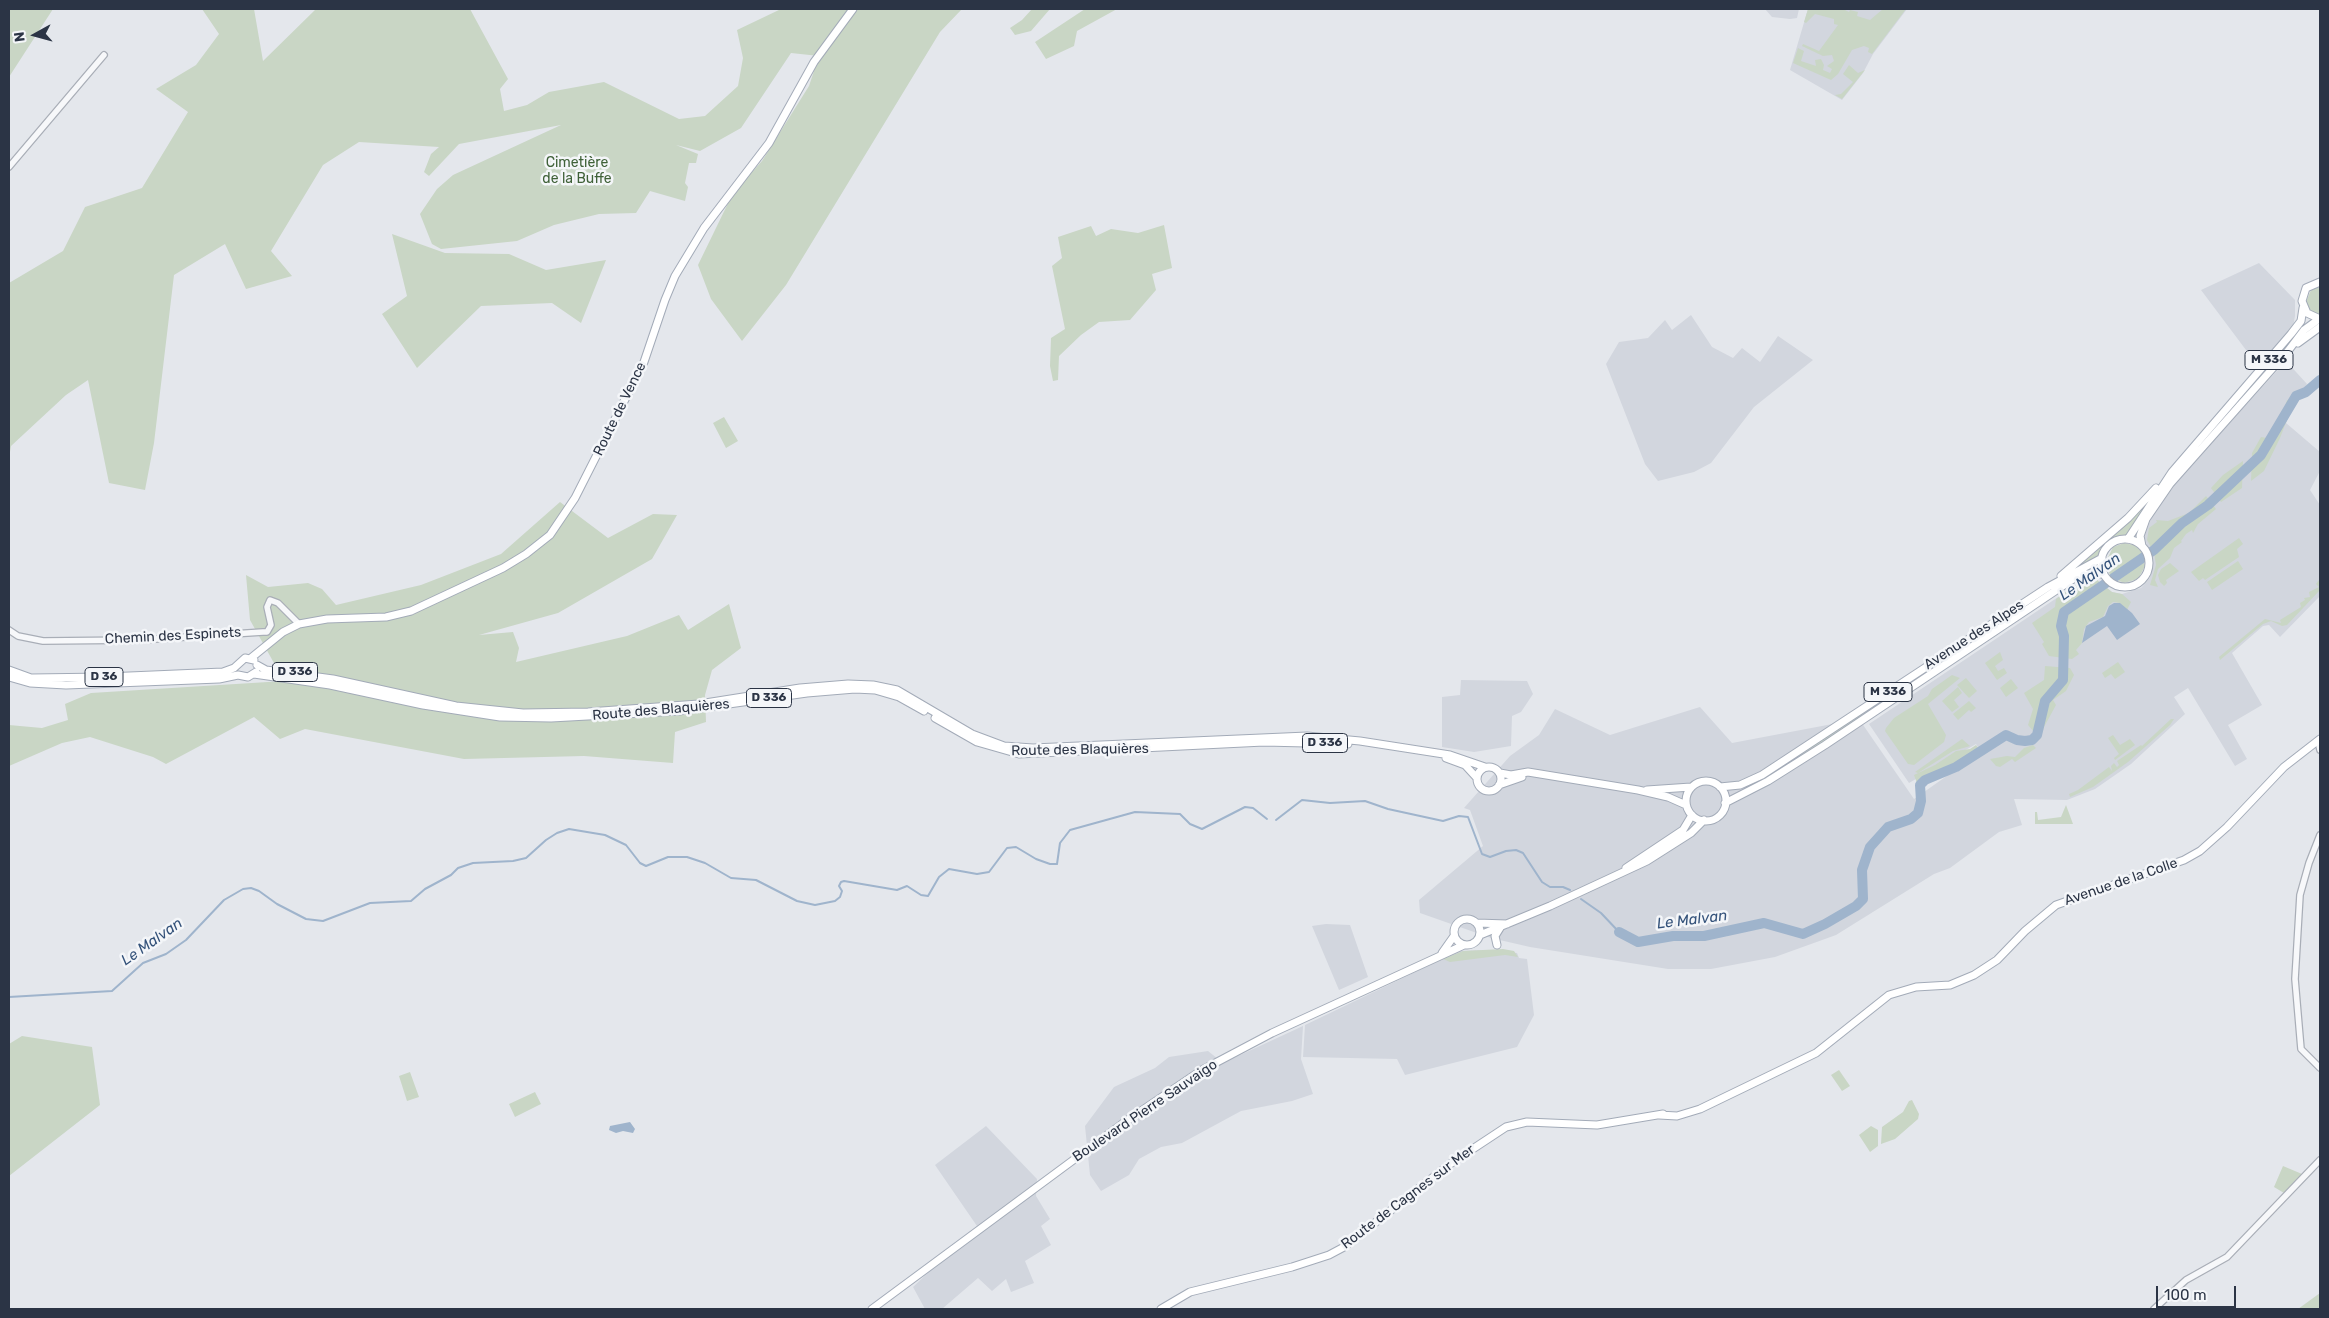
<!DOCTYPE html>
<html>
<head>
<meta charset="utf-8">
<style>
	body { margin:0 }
	#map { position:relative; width:2329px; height:1318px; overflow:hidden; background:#e4e7ec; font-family:Rubik,sans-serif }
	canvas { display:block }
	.frame { position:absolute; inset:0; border:10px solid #2b3445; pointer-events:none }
	.north { position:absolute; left:10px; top:10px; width:50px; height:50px; -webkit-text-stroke:4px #f4f6f9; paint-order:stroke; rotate:263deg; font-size:14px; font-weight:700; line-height:20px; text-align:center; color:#2b3445 }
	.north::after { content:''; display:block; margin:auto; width:18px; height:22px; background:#2b3445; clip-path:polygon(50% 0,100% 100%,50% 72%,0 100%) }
	.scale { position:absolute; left:2156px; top:1286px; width:80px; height:22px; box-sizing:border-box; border:2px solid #2b3445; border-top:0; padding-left:6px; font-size:15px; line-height:18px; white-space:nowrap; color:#2b3445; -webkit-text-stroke:4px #f4f6f9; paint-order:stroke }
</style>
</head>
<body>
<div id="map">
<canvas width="2329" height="1318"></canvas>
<div class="frame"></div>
<div class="north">N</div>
<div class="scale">100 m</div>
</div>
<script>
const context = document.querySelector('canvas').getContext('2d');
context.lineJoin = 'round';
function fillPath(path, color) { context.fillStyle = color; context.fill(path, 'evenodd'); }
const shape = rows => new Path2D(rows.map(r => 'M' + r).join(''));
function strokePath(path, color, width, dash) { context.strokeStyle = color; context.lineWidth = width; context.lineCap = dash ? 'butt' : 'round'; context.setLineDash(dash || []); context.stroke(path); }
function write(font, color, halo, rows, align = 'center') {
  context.font = font + ' Rubik,sans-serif'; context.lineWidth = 5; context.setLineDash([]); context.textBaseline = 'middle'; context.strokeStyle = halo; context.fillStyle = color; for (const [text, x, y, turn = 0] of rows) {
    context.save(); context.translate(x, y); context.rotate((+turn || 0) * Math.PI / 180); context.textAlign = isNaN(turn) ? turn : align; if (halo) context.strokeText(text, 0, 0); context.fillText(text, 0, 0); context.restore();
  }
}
fillPath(shape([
	[1765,9,1799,9,1797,18,1790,19,1772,17],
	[1808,9,1907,9,1873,54,1863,73,1842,100,1790,70],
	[2259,263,2295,300,2295,316,2293,327,2258,366,2201,290],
	[1691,315,1712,347,1733,358,1742,348,1760,362,1778,336,1813,360,1754,407,1711,463,1694,472,1658,481,1645,464,1606,364,1619,342,1648,338,1665,320,1672,330],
	[2286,361,2307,384,2295,401,2286,423,2320,452,2320,471,2310,490,2320,505,2320,596,2280,637,2269,625,2263,626,2232,653,2262,705,2228,725,2247,759,2235,766,2188,688,2174,697,2185,714,2131,764,2095,789,2067,800,2014,799,2022,825,1999,832,1950,868,1934,874,1836,935,1775,957,1711,969,1668,969,1530,947,1491,938,1420,913,1419,900,1483,846,1470,810,1464,808,1510,756,1539,735,1555,709,1610,735,1700,707,1732,743,1859,719,1914,799,1981,752,1976,744,1909,783,1869,724,2082,581,2097,580,2112,592,2122,594,2141,588,2149,579,2153,566,2144,535,2154,512,2172,486],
	[1461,680,1527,681,1533,694,1521,712,1512,716,1511,746,1474,752,1442,747,1442,697,1460,695],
	[1326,924,1350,925,1368,977,1339,990,1312,926],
	[1484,950,1517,953,1519,958,1527,959,1534,1015,1517,1047,1405,1075,1397,1059,1303,1057,1305,1025,1459,951],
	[1303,1026,1301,1059,1313,1094,1292,1101,1241,1111,1182,1143,1161,1147,1139,1159,1129,1175,1101,1191,1090,1175,1085,1126,1114,1087,1155,1068,1169,1057,1208,1051,1223,1063],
	[986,1126,1037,1179,1036,1196,1050,1219,1041,1226,1051,1245,1025,1261,1034,1283,1011,1292,1006,1279,992,1291,978,1278,942,1309,925,1309,913,1287,977,1226,935,1165]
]), '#d2d6de');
fillPath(shape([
	[9,9,53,9,9,77],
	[202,9,254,9,263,61,316,9,470,9,508,79,500,89,504,111,527,105,549,92,604,82,679,119,705,116,738,86,743,58,737,30,781,9,962,9,940,32,786,285,742,341,711,299,698,265,733,193,762,161,809,86,819,56,791,53,741,128,700,151,676,145,698,154,696,163,689,163,685,183,688,187,685,201,650,191,636,213,599,214,554,225,517,241,441,249,432,244,420,214,437,189,453,175,561,125,459,144,429,176,424,172,431,154,439,147,359,142,323,165,271,251,292,276,246,289,225,244,174,275,154,443,145,490,109,483,88,380,66,395,11,446,9,458,9,283,63,251,85,207,142,188,188,112,156,89,196,65,219,34],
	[1032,9,1050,9,1031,31,1015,35,1010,28,1022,20],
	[1085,9,1117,9,1077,31,1074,46,1046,59,1035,42],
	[1808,9,1843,9,1849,12,1850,10,1858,12,1857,16,1870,20,1883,9,1906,9,1872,54,1868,52,1869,48,1864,46,1852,50,1838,74,1831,80,1793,63,1798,48,1804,51,1801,61,1816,66,1815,60,1821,59,1824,65,1823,70,1830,73,1832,69,1827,66,1834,61,1832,55,1823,56,1802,46,1803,44,1819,51,1838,25,1834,24,1834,19,1815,14,1806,23,1804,22],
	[1849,65,1858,73,1865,70,1842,99,1835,95,1841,94,1853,82,1843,74],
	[1164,225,1172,268,1152,274,1156,290,1130,320,1099,322,1081,335,1059,356,1058,380,1053,381,1050,366,1051,338,1065,329,1052,266,1062,258,1058,237,1091,226,1096,236,1111,229,1138,233],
	[392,234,445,253,509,254,546,270,606,260,581,323,552,303,481,306,417,368,382,314,407,296],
	[2320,287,2320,315,2318,315,2310,310,2306,302,2311,290],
	[2287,400,2294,402,2280,438,2264,471,2251,481,2252,453,2261,437,2267,438,2282,416],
	[724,417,738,441,726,448,713,423],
	[2243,461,2242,488,2221,502,2211,488,2223,475],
	[2206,496,2216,509,2198,524,2193,533,2192,530,2186,534,2181,541,2182,542,2174,548,2170,558,2158,569,2155,580,2158,587,2150,585,2156,565,2154,553,2147,540,2149,528,2157,522,2156,520,2168,521,2189,513],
	[560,502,608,538,653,514,677,515,652,559,558,613,479,635,513,632,519,648,516,662,627,636,679,615,688,630,729,604,741,648,712,670,705,695,706,722,675,732,673,763,584,756,464,759,305,729,280,739,254,717,166,764,153,757,90,737,62,743,9,766,9,725,42,728,68,720,65,704,91,693,284,681,250,620,246,575,268,587,308,583,322,589,336,605,421,585,501,554],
	[2142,507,2144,507,2129,534,2109,542,2097,559,2086,566,2083,562],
	[2239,538,2243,544,2237,549,2239,557,2205,580,2203,578,2199,581,2191,572],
	[2124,543,2134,545,2141,551,2145,566,2138,579,2124,583,2111,577,2105,564,2113,547],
	[2238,561,2243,569,2212,590,2207,582],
	[2170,563,2179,571,2166,580,2167,583,2164,586,2160,582,2158,575,2161,569],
	[2090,579,2097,580,2112,592,2122,594,2131,602,2127,610,2120,603,2113,602,2108,606,2103,617,2089,622,2084,629,2082,643,2076,650,2079,654,2072,659,2049,656,2042,644,2044,642,2032,623,2055,607,2056,599,2076,585],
	[2319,580,2320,580,2320,590,2287,625,2282,626,2271,621,2263,624,2220,660,2219,657,2265,619,2281,623,2280,620,2301,607,2300,603,2305,600,2304,598,2310,597,2309,592,2319,587,2316,584],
	[2008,617,2010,619,1780,771,1778,767],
	[2000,652,2003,660,1995,666,1998,671,2004,668,2007,673,1997,680,1985,663],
	[2118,662,2125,672,2115,679,2111,674,2105,678,2102,673],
	[2045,666,2070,668,2074,675,2066,691,2053,700,2056,705,2044,727,2040,739,2028,725,2033,709,2024,693,2044,680],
	[1952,675,1960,678,1928,704,1946,735,1944,742,1914,765,1908,764,1885,731,1886,728,1894,718,1928,696,1932,689],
	[1966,678,1977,691,1969,698,1957,685],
	[2011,679,2018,688,2006,697,2000,688],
	[1958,687,1962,693,1954,700,1959,707,1952,712,1942,701],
	[1969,701,1976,708,1971,712,1969,710,1958,720,1953,714],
	[2171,719,2174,719,2170,725,2128,762,2093,787,2070,797,2069,794,2078,790,2109,767,2112,771,2111,766,2114,763,2117,767,2119,765,2117,761,2141,745,2142,746],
	[2113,735,2120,745,2130,739,2135,745,2115,760,2114,758,2119,754,2108,738],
	[1962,739,1970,746,1953,751,1918,773,1915,772],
	[1976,745,1980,750,1951,768,1924,779,1918,786,1914,775,1935,765,1956,751,1970,749],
	[2033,745,2036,748,2015,762,2012,759,2000,767,1996,766,1990,759,2007,756,2015,757,2024,748],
	[2066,805,2073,824,2035,824,2035,812,2037,812,2038,820,2061,817],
	[1503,949,1514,951,1518,957,1505,955,1450,962,1443,959,1463,951],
	[22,1036,92,1047,100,1105,9,1176,9,1044],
	[1839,1070,1850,1086,1842,1091,1831,1075],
	[410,1072,419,1097,407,1101,399,1076],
	[535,1092,541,1104,515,1117,509,1104],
	[1912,1100,1919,1114,1918,1119,1895,1139,1881,1144,1882,1127,1903,1112,1909,1101],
	[1871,1126,1878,1130,1878,1146,1870,1152,1859,1135],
	[2283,1166,2302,1174,2284,1193,2274,1187],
	[2320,1293,2320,1309,2298,1309]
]), '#c9d6c5');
fillPath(shape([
	[2114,603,2120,603,2132,613,2140,624,2117,640,2107,626,2082,643,2086,626,2105,616,2109,606],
	[630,1122,635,1129,633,1133,623,1131,616,1133,609,1130,610,1126]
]), '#9fb4cc');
strokePath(shape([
	[1276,820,1302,800,1330,803,1365,801,1388,809,1443,821,1459,816,1468,817,1482,854,1490,857,1506,851,1516,850,1523,853,1542,882,1550,887,1563,887,1570,890],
	[1581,899,1601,913,1619,932],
	[9,997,112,991,143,963,166,954,186,940,224,900,243,889,251,888,259,891,277,904,306,919,323,921,370,903,411,901,425,889,451,875,458,868,473,863,513,861,526,858,546,840,557,833,569,829,605,835,626,845,640,863,646,866,668,857,687,857,705,863,731,878,756,880,797,901,815,905,835,901,840,897,842,891,839,886,841,882,844,881,897,890,907,886,921,895,928,896,939,877,949,869,977,874,989,872,1007,848,1016,847,1036,859,1050,864,1057,864,1060,843,1070,830,1135,812,1180,814,1190,824,1202,829,1245,807,1253,808,1267,819]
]), '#9fb4cc', 2);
strokePath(shape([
	[1619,932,1638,942,1673,936,1704,936,1764,923,1803,934,1825,924,1856,906,1863,899,1862,870,1870,847,1888,827,1911,819,1918,813,1921,801,1920,785,1925,780,1956,767,2006,735,2017,740,2025,741,2032,740,2037,735,2045,701,2063,680,2064,636,2061,626,2064,612,2154,550,2182,523,2208,505,2261,455,2296,396,2306,392,2320,380]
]), '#9fb4cc', 10);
const minor = shape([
	[9,167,104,55],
	[9,630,18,636,43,641,140,640,263,632,267,632,271,625,267,607,270,600,278,603,299,624],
	[2318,741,2320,750],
	[2320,835,2309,863,2300,895,2295,979,2301,1049,2320,1068],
	[2154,1309,2186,1280,2227,1257,2320,1160]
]);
const major = shape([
	[2320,319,2307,313,2302,301,2306,288,2320,282],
	[2298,343,2320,327],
	[2128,539,2172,472,2291,334,2301,321,2303,308],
	'2101 563a24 24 0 1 1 48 0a24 24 0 1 1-48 0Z',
	[2142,546,2140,536,2146,519,2170,484,2288,351,2304,330,2319,319],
	[2061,576,2128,518,2156,488],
	[251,658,283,632,299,624,327,619,386,617,411,611,503,568,526,554,550,535,575,498,644,362,665,300,675,276,704,228,769,143,814,62,853,9],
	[257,665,266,670,333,679,456,706,523,713,588,712,699,704,800,688,848,684,873,685,897,690,972,734,1004,746,1033,748,1307,736,1360,741,1450,755,1485,767],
	[9,670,31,678,106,677,223,672,234,668,245,658,254,660],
	[254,674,330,685,423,705,500,717,551,718,679,711,807,693,855,689,875,690,899,697,924,711],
	[9,677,30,683,66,685,219,679,238,675,248,677,256,672],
	[935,718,977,742,1019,754,1264,742,1348,744],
	[1446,758,1465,765,1476,777],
	'1477 779a12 12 0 1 1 24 0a12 12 0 1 1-24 0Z',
	[1500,773,1511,775,1528,772,1638,790,1668,797,1686,805],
	'1686 801a20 20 0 1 1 40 0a20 20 0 1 1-40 0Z',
	[1499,785,1522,777],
	[1720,787,1740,785,1762,775,2048,587,2102,558],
	[1647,790,1691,787],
	[1725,803,1768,781,1825,745,2073,579,2084,574,2104,574],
	[1626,868,1683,830,1692,815],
	'1454 932a13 13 0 1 1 26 0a13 13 0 1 1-26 0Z',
	[1477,923,1507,924],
	[1480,935,1550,906,1647,861,1691,833,1704,820],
	[1497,945,1495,936,1500,928],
	[1442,953,1454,936],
	[1659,1115,1677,1116,1700,1109,1816,1053,1889,995,1916,987,1950,985,1974,975,1997,960,2025,931,2056,905,2184,860,2200,851,2227,827,2284,767,2320,739],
	[872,1309,1122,1124,1202,1070,1272,1033,1464,945],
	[1161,1309,1190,1292,1292,1267,1329,1255,1344,1247,1450,1164,1506,1127,1527,1122,1597,1125,1663,1114]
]);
strokePath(minor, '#a9aeb7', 8);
strokePath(major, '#a3abb8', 9);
strokePath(minor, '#f7f8fa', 5.5);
strokePath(major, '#fff', 7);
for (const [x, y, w] of [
	[2269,360,48],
	[295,672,45],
	[104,677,38],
	[1888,692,48],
	[769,698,45],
	[1325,743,45]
]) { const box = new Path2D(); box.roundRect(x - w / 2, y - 9.5, w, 19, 4); context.fillStyle = '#f4f6f9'; context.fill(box); strokePath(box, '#2b3445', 1); }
write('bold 12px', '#2b3445', null, [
	["M 336",2269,360],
	["D 336",295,672],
	["D 36",104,677],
	["M 336",1888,692],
	["D 336",769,698],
	["D 336",1325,743]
]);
write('14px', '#3f6138', '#f4f6f9', [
	["Cimetière",577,163],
	["de la Buffe",577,179]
]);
write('14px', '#2b3445', '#f4f6f9', [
	["Route de Vence",620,409,-64],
	["Avenue des Alpes",1974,635,-33],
	["Chemin des Espinets",173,636,-3],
	["Route des Blaquières",661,710,-5],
	["Route des Blaquières",1080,750,-1],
	["Avenue de la Colle",2121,882,-19],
	["Boulevard Pierre Sauvaigo",1145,1111,-34],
	["Route de Cagnes sur Mer",1408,1197,-37]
]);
write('italic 15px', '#34527a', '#f4f6f9', [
	["Le Malvan",2090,577,-35],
	["Le Malvan",1692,920,-7],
	["Le Malvan",152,942,-35]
]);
</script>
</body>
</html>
